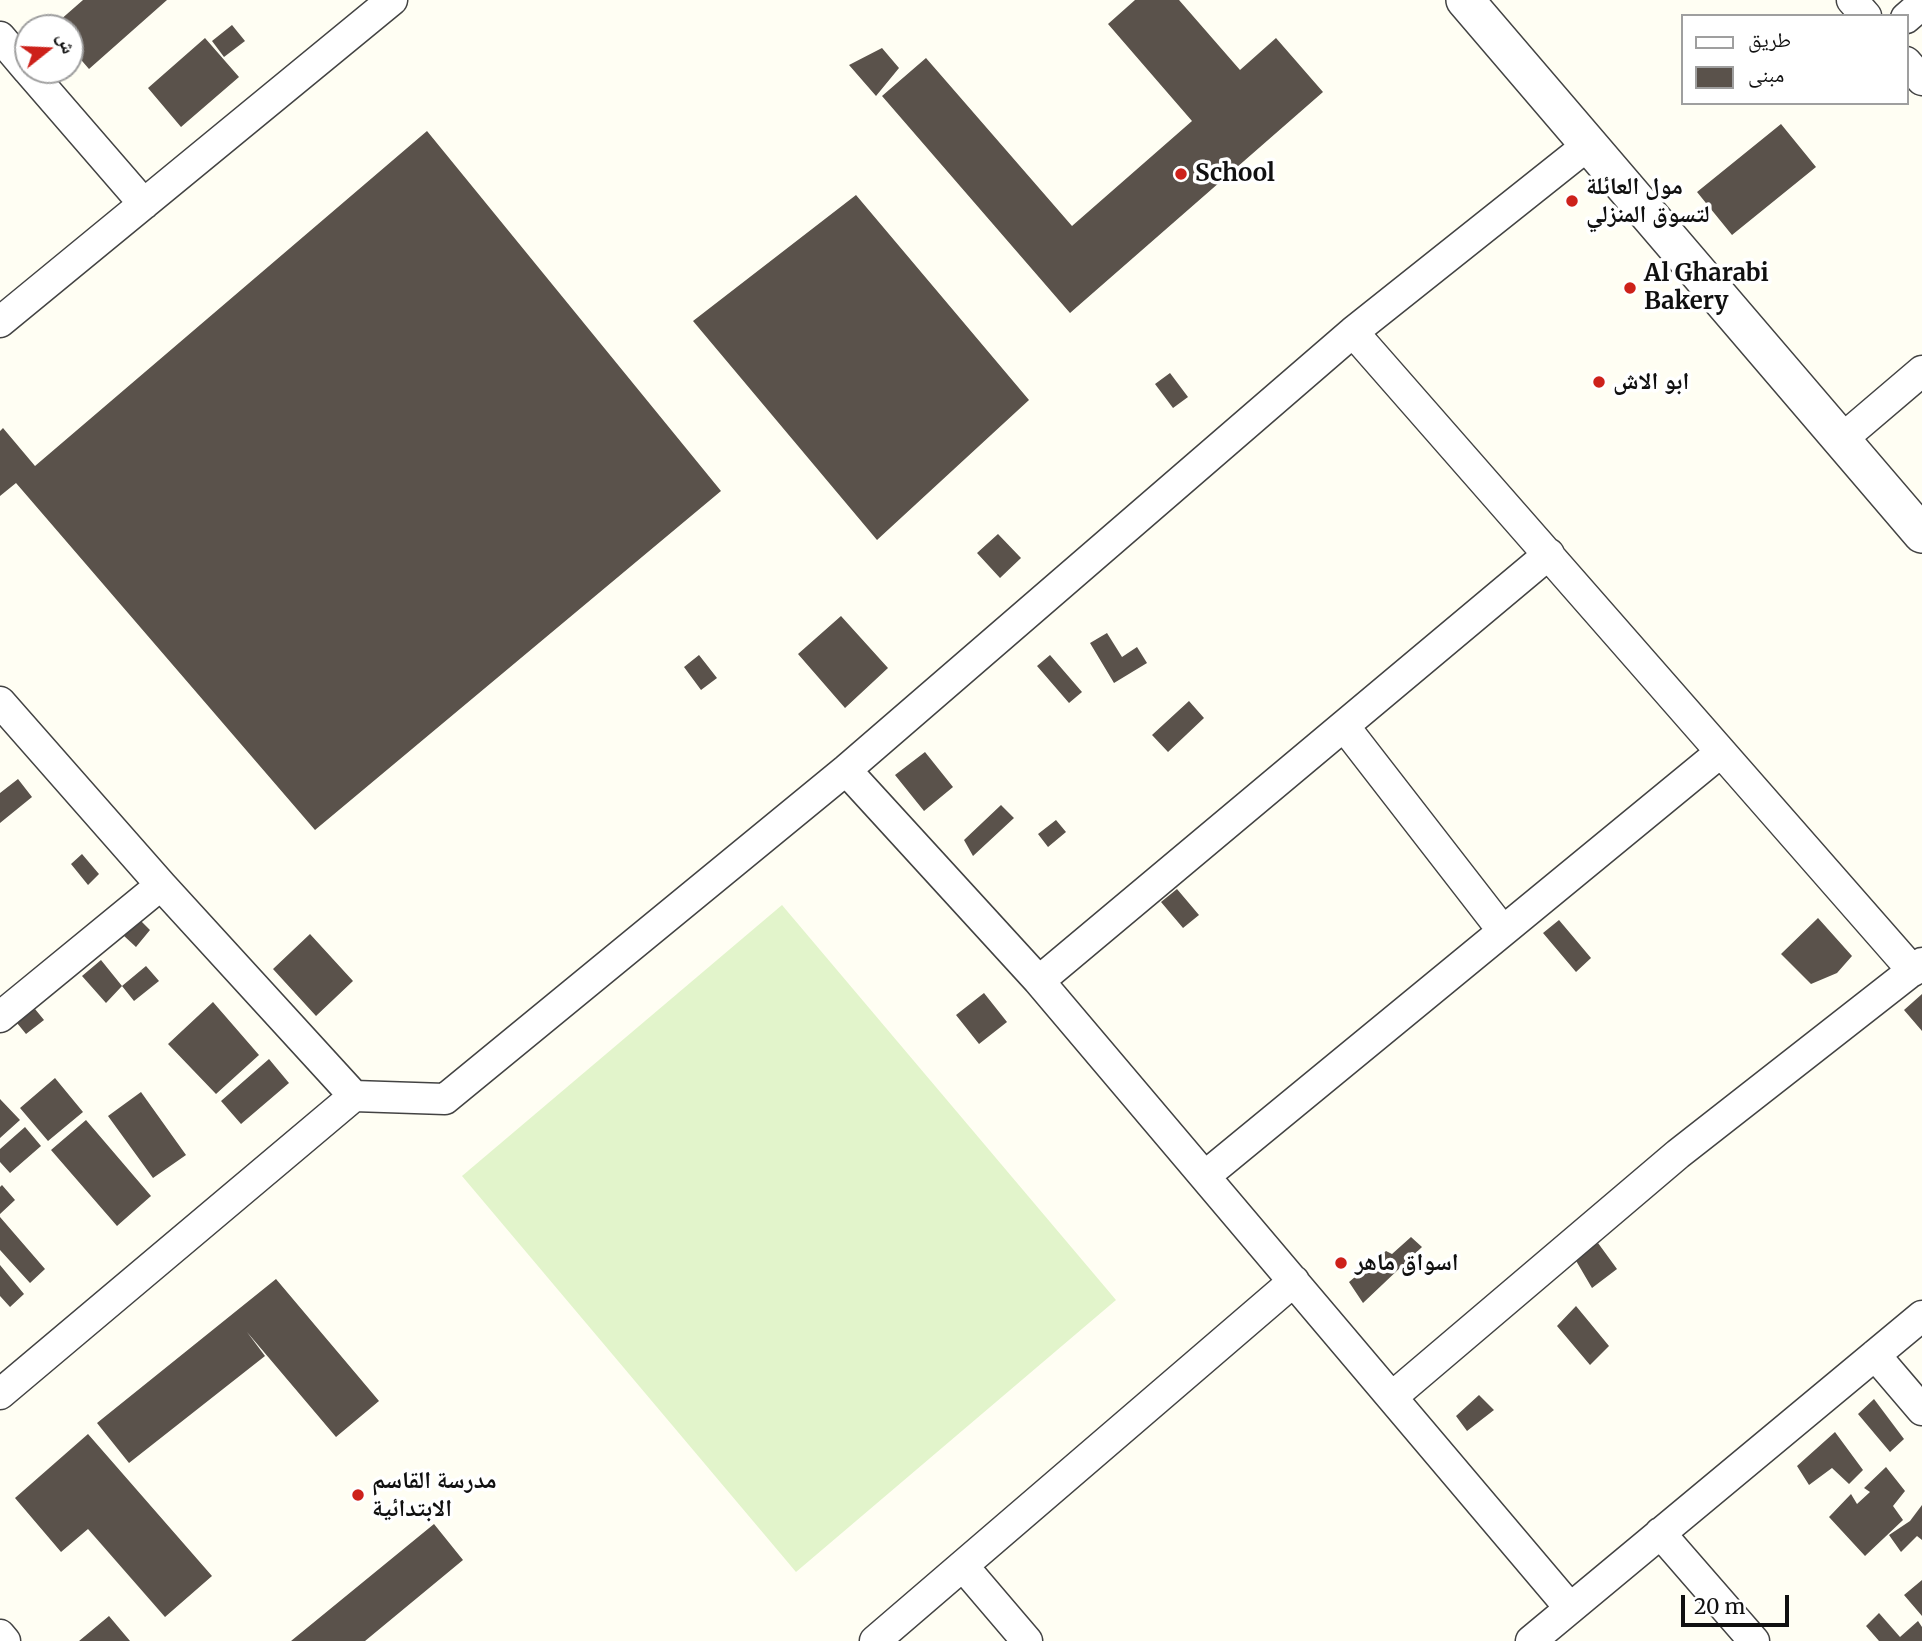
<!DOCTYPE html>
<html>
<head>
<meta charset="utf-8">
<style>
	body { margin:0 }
	#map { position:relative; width:1922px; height:1641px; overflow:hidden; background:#fffef3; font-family:Merriweather,"Noto Naskh Arabic",serif }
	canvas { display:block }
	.legend { position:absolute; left:1681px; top:14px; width:228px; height:91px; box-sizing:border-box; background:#fff; border:2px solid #9f9f9f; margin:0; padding:9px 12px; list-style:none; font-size:21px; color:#101010 }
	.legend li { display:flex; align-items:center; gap:14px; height:35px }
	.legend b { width:35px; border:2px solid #9f9f9f }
	.north { position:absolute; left:14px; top:14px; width:70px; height:70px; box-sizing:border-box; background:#fff; border:2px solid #9f9f9f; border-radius:50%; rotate:72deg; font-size:19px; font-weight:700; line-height:28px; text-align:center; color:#101010 }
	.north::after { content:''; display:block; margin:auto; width:24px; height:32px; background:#cd211a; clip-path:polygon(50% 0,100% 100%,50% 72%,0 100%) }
	.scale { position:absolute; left:1681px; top:1595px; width:108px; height:32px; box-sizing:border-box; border:4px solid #101010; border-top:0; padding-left:9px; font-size:21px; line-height:24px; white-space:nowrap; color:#101010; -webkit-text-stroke:5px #fff; paint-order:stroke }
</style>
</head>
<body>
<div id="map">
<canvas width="1922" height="1641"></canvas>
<ul class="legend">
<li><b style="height:9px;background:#fff"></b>طريق</li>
<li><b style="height:19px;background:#5a524b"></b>مبنى</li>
</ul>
<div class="north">ش</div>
<div class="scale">20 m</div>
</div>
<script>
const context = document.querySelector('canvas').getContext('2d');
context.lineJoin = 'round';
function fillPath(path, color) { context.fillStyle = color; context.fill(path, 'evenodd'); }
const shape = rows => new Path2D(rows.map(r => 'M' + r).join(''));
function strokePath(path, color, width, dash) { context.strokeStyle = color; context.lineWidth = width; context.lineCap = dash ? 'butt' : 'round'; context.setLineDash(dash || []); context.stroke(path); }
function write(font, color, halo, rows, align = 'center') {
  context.font = font + ' Merriweather,"Noto Naskh Arabic",serif'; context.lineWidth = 7; context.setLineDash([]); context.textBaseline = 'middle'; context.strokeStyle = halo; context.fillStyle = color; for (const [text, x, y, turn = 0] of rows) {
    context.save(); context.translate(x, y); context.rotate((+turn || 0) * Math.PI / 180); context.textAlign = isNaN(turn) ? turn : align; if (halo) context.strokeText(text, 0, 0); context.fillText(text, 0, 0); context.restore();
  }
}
fillPath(shape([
	[782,905,1116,1300,796,1572,462,1176]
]), '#e2f4cb');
fillPath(shape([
	[83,0,167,0,89,69,70,47,70,28,51,28],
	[1135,0,1179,0,1240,70,1276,38,1323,92,1070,313,882,96,926,58,1072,226,1192,121,1108,24],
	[232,25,245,41,224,57,212,41],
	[205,38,239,77,181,127,148,88],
	[882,48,899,68,876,96,849,65],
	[1781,124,1816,167,1732,235,1697,192],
	[427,131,721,491,315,830,16,483,0,496,0,431,3,428,35,466],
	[856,195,1029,400,877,540,693,321],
	[1170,373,1188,397,1173,408,1155,384],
	[998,534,1021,558,1000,578,977,553],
	[841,616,888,668,845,708,798,654],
	[1107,633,1122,657,1137,647,1147,663,1114,683,1090,643],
	[699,655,717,678,701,690,684,667],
	[1050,655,1082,692,1069,703,1037,666],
	[1189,701,1204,718,1168,752,1152,735],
	[925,752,953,787,924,811,895,775],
	[18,779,32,797,0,823,0,793],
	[1001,805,1014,818,973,856,964,840],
	[1056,820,1066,832,1048,847,1038,834],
	[82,854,99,874,88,885,71,864],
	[1177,889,1199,915,1183,928,1161,902],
	[138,918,150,930,136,947,123,935],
	[1818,918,1852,956,1837,973,1811,984,1781,954],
	[1559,920,1591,958,1576,972,1543,933],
	[310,934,353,981,316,1016,273,969],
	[101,960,122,986,106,1003,82,976],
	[146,966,159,981,134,1001,122,986],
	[984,993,1007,1022,979,1044,956,1015],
	[1922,994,1922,1031,1904,1010],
	[213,1002,259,1055,216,1094,168,1044],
	[35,1009,44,1020,26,1034,17,1023],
	[269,1059,289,1083,241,1124,221,1101],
	[55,1078,83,1112,48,1141,20,1108],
	[141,1092,186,1155,153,1178,108,1116],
	[0,1099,20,1120,0,1138],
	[86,1120,151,1196,117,1226,51,1150],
	[25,1127,41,1146,10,1173,0,1162,0,1149],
	[2,1185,15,1200,0,1214,0,1187],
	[0,1217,45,1269,30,1283,0,1250],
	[1411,1237,1422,1247,1363,1303,1349,1282,1386,1251,1392,1254],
	[1598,1243,1617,1269,1592,1288,1575,1259],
	[0,1265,24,1294,10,1307,0,1296],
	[276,1279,379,1401,336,1437,247,1332,265,1356,129,1463,97,1423],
	[1576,1306,1609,1346,1590,1365,1557,1326],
	[1479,1395,1494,1410,1467,1431,1456,1416],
	[1874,1399,1904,1439,1890,1452,1858,1414],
	[1835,1432,1863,1470,1849,1484,1832,1468,1809,1485,1797,1466],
	[88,1434,212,1576,165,1617,88,1529,61,1552,15,1498],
	[1886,1467,1905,1491,1893,1506,1903,1520,1865,1556,1829,1517,1851,1494,1857,1504,1870,1492,1864,1488],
	[1922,1505,1922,1540,1917,1536,1901,1552,1889,1535,1910,1521],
	[434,1524,463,1560,365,1641,291,1641],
	[1922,1580,1922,1616,1904,1595],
	[1879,1613,1900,1637,1918,1621,1922,1627,1922,1641,1879,1641,1866,1626],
	[109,1616,130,1641,79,1641]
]), '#5a524b');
const minor = shape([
	[1852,0,1866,16],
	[1906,18,1922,4],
	[0,37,28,70],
	[1906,62,1922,80],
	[28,70,144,204],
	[0,322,392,0],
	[1353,332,1913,971],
	[1841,440,1922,371],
	[0,702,161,885,354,1096],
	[1344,726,1503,931],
	[846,770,1039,981,1570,1608],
	[1039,981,1549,554],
	[0,1017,161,885],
	[1205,1176,1721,752],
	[1875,1355,1922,1410],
	[0,1394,354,1096,445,1099,846,770,1353,332,1588,145],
	[1392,1397,1678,1154,1922,963],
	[1660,1533,1754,1641],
	[963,1566,1027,1641],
	[0,1635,5,1641],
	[875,1641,1294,1281],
	[1531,1641,1922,1316]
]);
const tertiary = shape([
	[1465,0,1922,534]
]);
strokePath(minor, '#434343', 33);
strokePath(tertiary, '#434343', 40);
strokePath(minor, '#fff', 30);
strokePath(tertiary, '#fff', 37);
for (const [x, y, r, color] of [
	[1181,174,7,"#cd211a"],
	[1572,201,7,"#cd211a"],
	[1630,288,7,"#cd211a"],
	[1599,382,7,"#cd211a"],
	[1341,1263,7,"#cd211a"],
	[358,1495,7,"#cd211a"]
]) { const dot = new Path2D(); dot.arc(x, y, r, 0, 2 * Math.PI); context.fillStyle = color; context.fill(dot); strokePath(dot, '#fff', 2.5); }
write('bold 24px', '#101010', '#fff', [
	["School",1195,174],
	["مول العائلة",1586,187],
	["لتسوق المنزلي",1586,215],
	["Al Gharabi",1644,274],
	["Bakery",1644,302],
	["ابو الاش",1613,382],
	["اسواق ماهر",1355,1263],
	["مدرسة القاسم",372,1481],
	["الابتدائية",372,1509]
], 'left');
</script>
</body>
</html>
